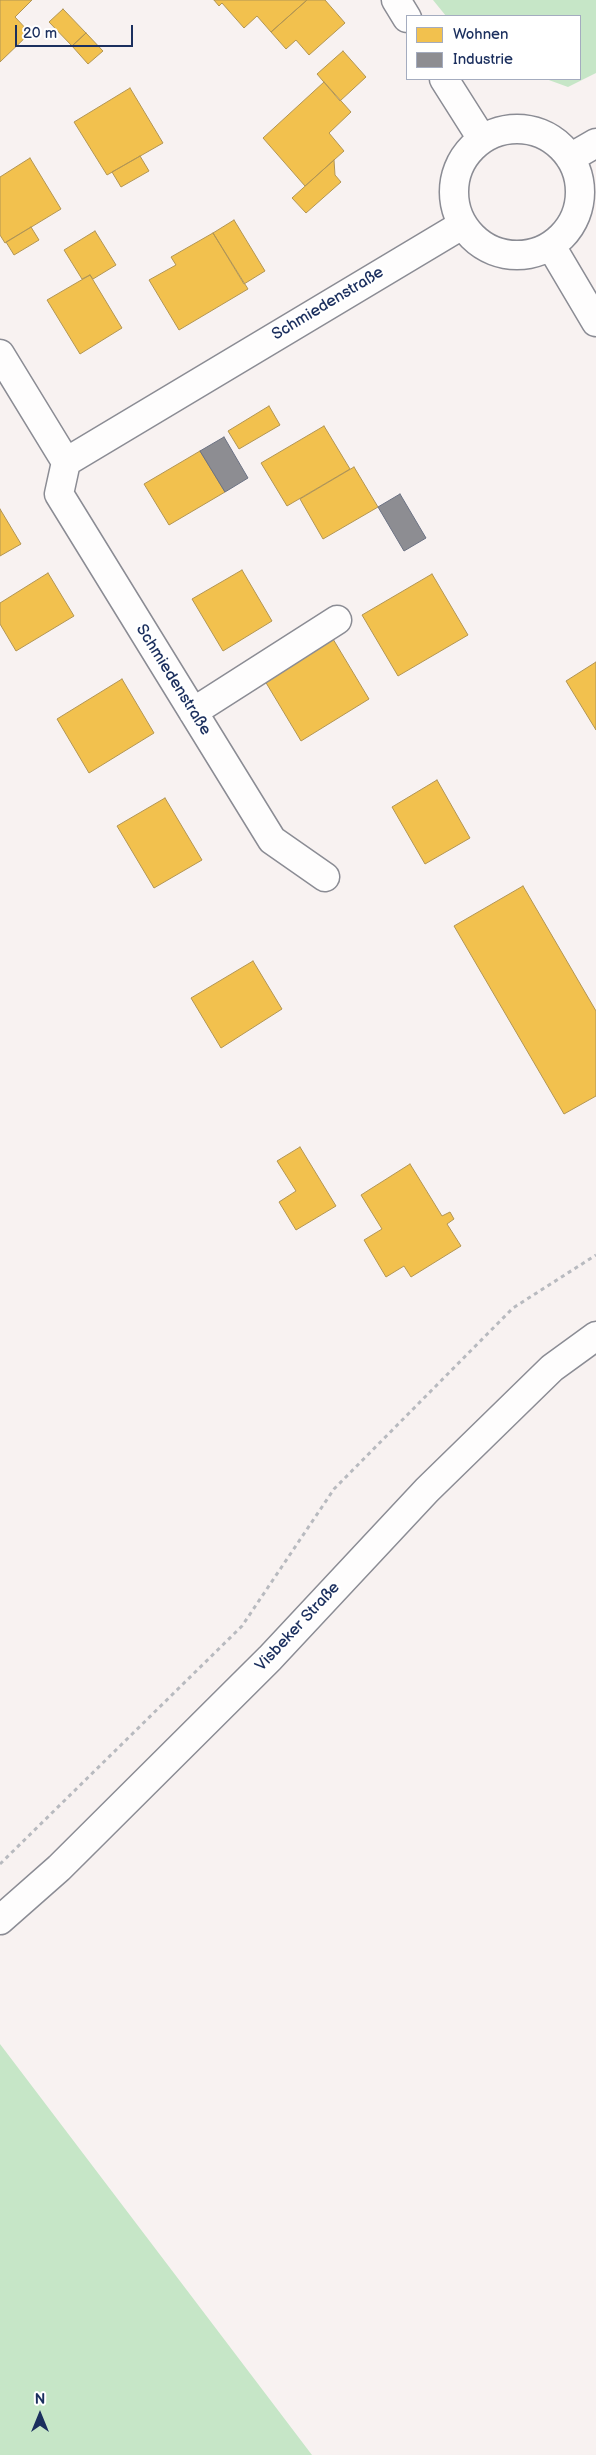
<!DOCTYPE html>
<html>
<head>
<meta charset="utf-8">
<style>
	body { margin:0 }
	#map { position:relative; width:596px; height:2455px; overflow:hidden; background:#f8f2f1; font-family:"Balsamiq Sans",sans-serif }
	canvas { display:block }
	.legend { position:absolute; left:406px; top:15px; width:175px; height:65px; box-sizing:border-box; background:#fff; border:1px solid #a4acbf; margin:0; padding:6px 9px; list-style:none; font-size:15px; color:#1b2f5e }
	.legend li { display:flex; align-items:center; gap:10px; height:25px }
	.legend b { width:25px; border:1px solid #a4acbf }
	.north { position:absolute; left:15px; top:2390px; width:50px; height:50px; -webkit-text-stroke:4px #fff; paint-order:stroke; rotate:0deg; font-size:14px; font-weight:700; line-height:20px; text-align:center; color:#1b2f5e }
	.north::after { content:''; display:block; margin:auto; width:18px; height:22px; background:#1b2f5e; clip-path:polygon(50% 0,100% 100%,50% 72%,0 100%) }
	.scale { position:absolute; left:15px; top:25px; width:118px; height:22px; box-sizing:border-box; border:2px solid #1b2f5e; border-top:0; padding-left:6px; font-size:15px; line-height:18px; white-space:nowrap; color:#1b2f5e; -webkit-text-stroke:4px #fff; paint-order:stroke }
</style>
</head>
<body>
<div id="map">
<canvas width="596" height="2455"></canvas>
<ul class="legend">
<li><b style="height:14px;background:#f2c14e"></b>Wohnen</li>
<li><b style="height:14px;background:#8d8d92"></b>Industrie</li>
</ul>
<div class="north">N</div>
<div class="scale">20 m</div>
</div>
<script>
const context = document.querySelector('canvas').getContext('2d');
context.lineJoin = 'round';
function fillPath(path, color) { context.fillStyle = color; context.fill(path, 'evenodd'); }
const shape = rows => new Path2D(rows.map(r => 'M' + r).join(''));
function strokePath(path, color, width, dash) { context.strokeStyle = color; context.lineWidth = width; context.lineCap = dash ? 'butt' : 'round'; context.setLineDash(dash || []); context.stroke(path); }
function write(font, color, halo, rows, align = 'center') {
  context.font = font + ' "Balsamiq Sans",sans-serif'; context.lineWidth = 5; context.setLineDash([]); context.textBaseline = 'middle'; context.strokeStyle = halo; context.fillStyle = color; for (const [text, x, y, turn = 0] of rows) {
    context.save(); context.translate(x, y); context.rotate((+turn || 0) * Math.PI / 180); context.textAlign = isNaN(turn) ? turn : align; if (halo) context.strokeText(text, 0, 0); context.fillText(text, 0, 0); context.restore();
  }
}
fillPath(shape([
	[433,0,596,0,596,73,568,87,546,79,580,79,580,16,446,16],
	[0,2044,312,2455,0,2455]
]), '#c6e6c7');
const homes = shape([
	[0,0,32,0,15,17,30,33,0,62,0,0],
	[214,0,307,0,271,32,257,16,244,28,222,3,219,6,214,0],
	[307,0,325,0,345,23,309,55,296,40,286,49,271,32,307,0],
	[63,9,86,33,72,46,49,22,63,9],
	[86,33,103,51,88,64,72,46,86,33],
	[343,51,366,77,340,101,317,74,343,51],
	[324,82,351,112,329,133,344,151,305,186,263,138,324,82],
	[130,88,163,143,107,175,74,122,130,88],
	[140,156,149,171,121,187,112,172,140,156],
	[30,158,61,209,5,243,0,235,0,177,30,158],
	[334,160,335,175,341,182,306,213,292,198,334,160],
	[234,220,265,271,244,284,213,233,234,220],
	[31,227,39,240,14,255,6,242,31,227],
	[95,231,116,265,93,279,90,275,82,279,64,250,95,231],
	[213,233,248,289,179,330,149,280,176,265,171,257,213,233],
	[90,275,122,328,80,354,47,300,90,275],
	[269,406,280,425,239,449,228,431,269,406],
	[324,426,350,469,287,506,261,463,324,426],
	[200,451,225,492,169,525,144,484,200,451],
	[354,467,378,507,323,539,300,499,354,467],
	[0,509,21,544,0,556,0,509],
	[242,570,272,621,223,651,192,599,242,570],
	[48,573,74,616,16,651,0,624,0,603,48,573],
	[432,574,468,635,398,676,362,615,432,574],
	[333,639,369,699,301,741,265,681,333,639],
	[596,662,596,730,566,681,596,662],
	[122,679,154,733,89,773,57,719,122,679],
	[437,780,470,838,425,864,392,807,437,780],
	[165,798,202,860,154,888,117,826,165,798],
	[523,886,596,1011,596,1096,564,1114,454,926,523,886],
	[253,961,282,1009,221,1048,191,998,253,961],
	[300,1147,336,1206,296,1230,279,1202,296,1191,277,1161,300,1147],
	[410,1164,442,1216,450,1212,454,1219,447,1224,461,1246,411,1277,404,1266,386,1277,364,1240,382,1229,361,1195,410,1164]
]);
fillPath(homes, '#f2c14e');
strokePath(homes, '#b29553', 1);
const industry = shape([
	[224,437,248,478,225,492,200,451,224,437],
	[400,494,426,538,404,551,378,507,400,494]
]);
fillPath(industry, '#8d8d92');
strokePath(industry, '#6b7182', 1);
const minor = shape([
	[396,0,407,18],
	[444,79,482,139],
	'454 192a63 63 0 1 1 126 0a63 63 0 1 1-126 0Z',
	[570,158,596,143],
	[551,246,596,322],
	[0,354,66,462,59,494,272,840,325,877],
	[66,462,462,225],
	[193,712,337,620]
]);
const major = shape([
	[0,1920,59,1868,270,1658,427,1490,552,1368,596,1336]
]);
strokePath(minor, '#8b8c94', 31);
strokePath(major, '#8b8c94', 31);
strokePath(shape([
	[0,1864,242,1626,334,1489,513,1308,596,1255]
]), '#b8babf', 3, [4, 4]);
strokePath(minor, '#fefdfd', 28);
strokePath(major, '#fefdfd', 28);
write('16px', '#1b2f5e', '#fff', [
	["Schmiedenstraße",328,304,-31],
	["Schmiedenstraße",173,680,58],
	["Visbeker Straße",298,1627,-47]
]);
</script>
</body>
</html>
